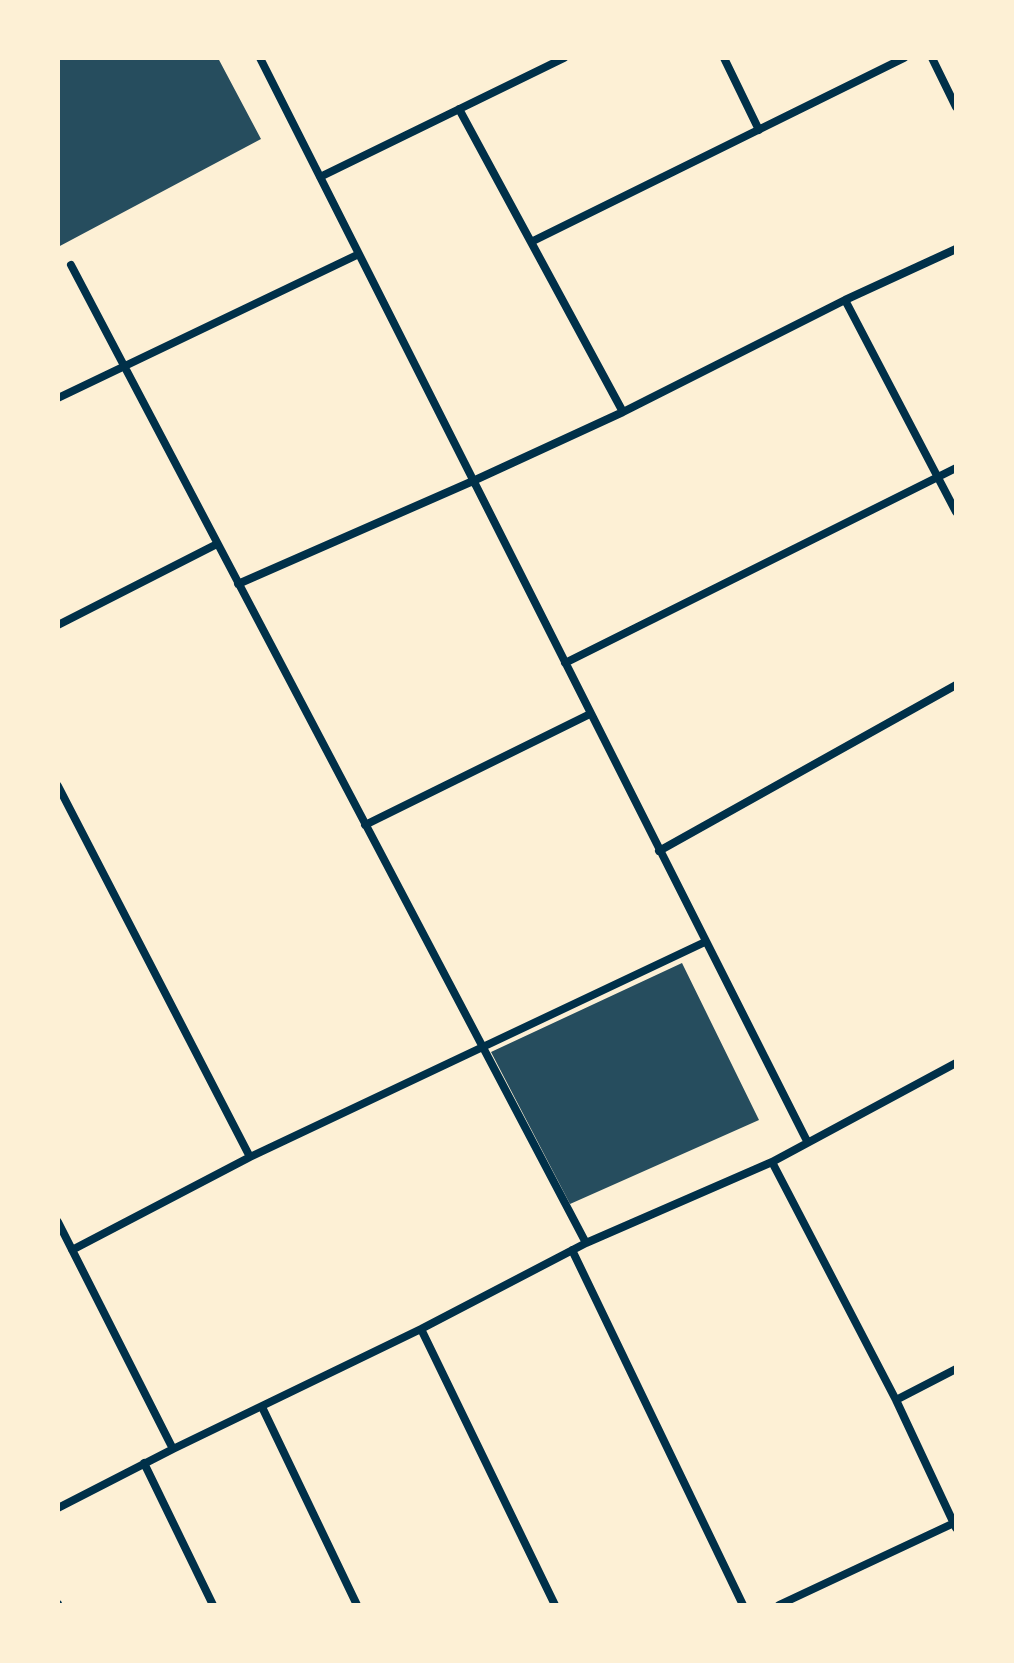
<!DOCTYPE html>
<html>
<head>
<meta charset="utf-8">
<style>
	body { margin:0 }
	#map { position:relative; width:1014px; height:1663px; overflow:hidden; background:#fdf0d5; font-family:"DejaVu Sans",sans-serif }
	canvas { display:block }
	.frame { position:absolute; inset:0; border:60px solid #fdf0d5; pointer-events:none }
</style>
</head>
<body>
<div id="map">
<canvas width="1014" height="1663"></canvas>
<div class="frame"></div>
</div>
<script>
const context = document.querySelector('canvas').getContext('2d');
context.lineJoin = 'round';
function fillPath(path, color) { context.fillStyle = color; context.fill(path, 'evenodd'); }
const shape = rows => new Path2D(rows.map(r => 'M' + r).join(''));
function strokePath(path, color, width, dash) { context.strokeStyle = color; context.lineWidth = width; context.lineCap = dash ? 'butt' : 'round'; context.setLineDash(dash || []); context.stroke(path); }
fillPath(shape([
	[58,58,218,58,261,139,58,247],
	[682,963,759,1120,570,1204,491,1052]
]), '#264d5e');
strokePath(shape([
	[260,58,807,1141],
	[724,58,759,130],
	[932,58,956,107],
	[459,109,623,412],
	[320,177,564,58],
	[531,242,904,58],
	[71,265,586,1243],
	[845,300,956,512],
	[58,398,359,254],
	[238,584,473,481,623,412,845,300,956,249],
	[58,625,217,544],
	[565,663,956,468],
	[58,786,250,1157],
	[365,825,590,714],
	[659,851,956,685],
	[772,1162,896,1400,956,1528],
	[58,1222,173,1449],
	[72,1250,250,1157,705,942],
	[572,1250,743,1605],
	[421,1329,555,1605],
	[896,1400,956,1369],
	[262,1407,357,1605],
	[144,1463,213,1605],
	[58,1508,173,1449,421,1329,586,1243,772,1162,956,1063],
	[58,1604,58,1605],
	[779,1605,954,1523]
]), '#003049', 8);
</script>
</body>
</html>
